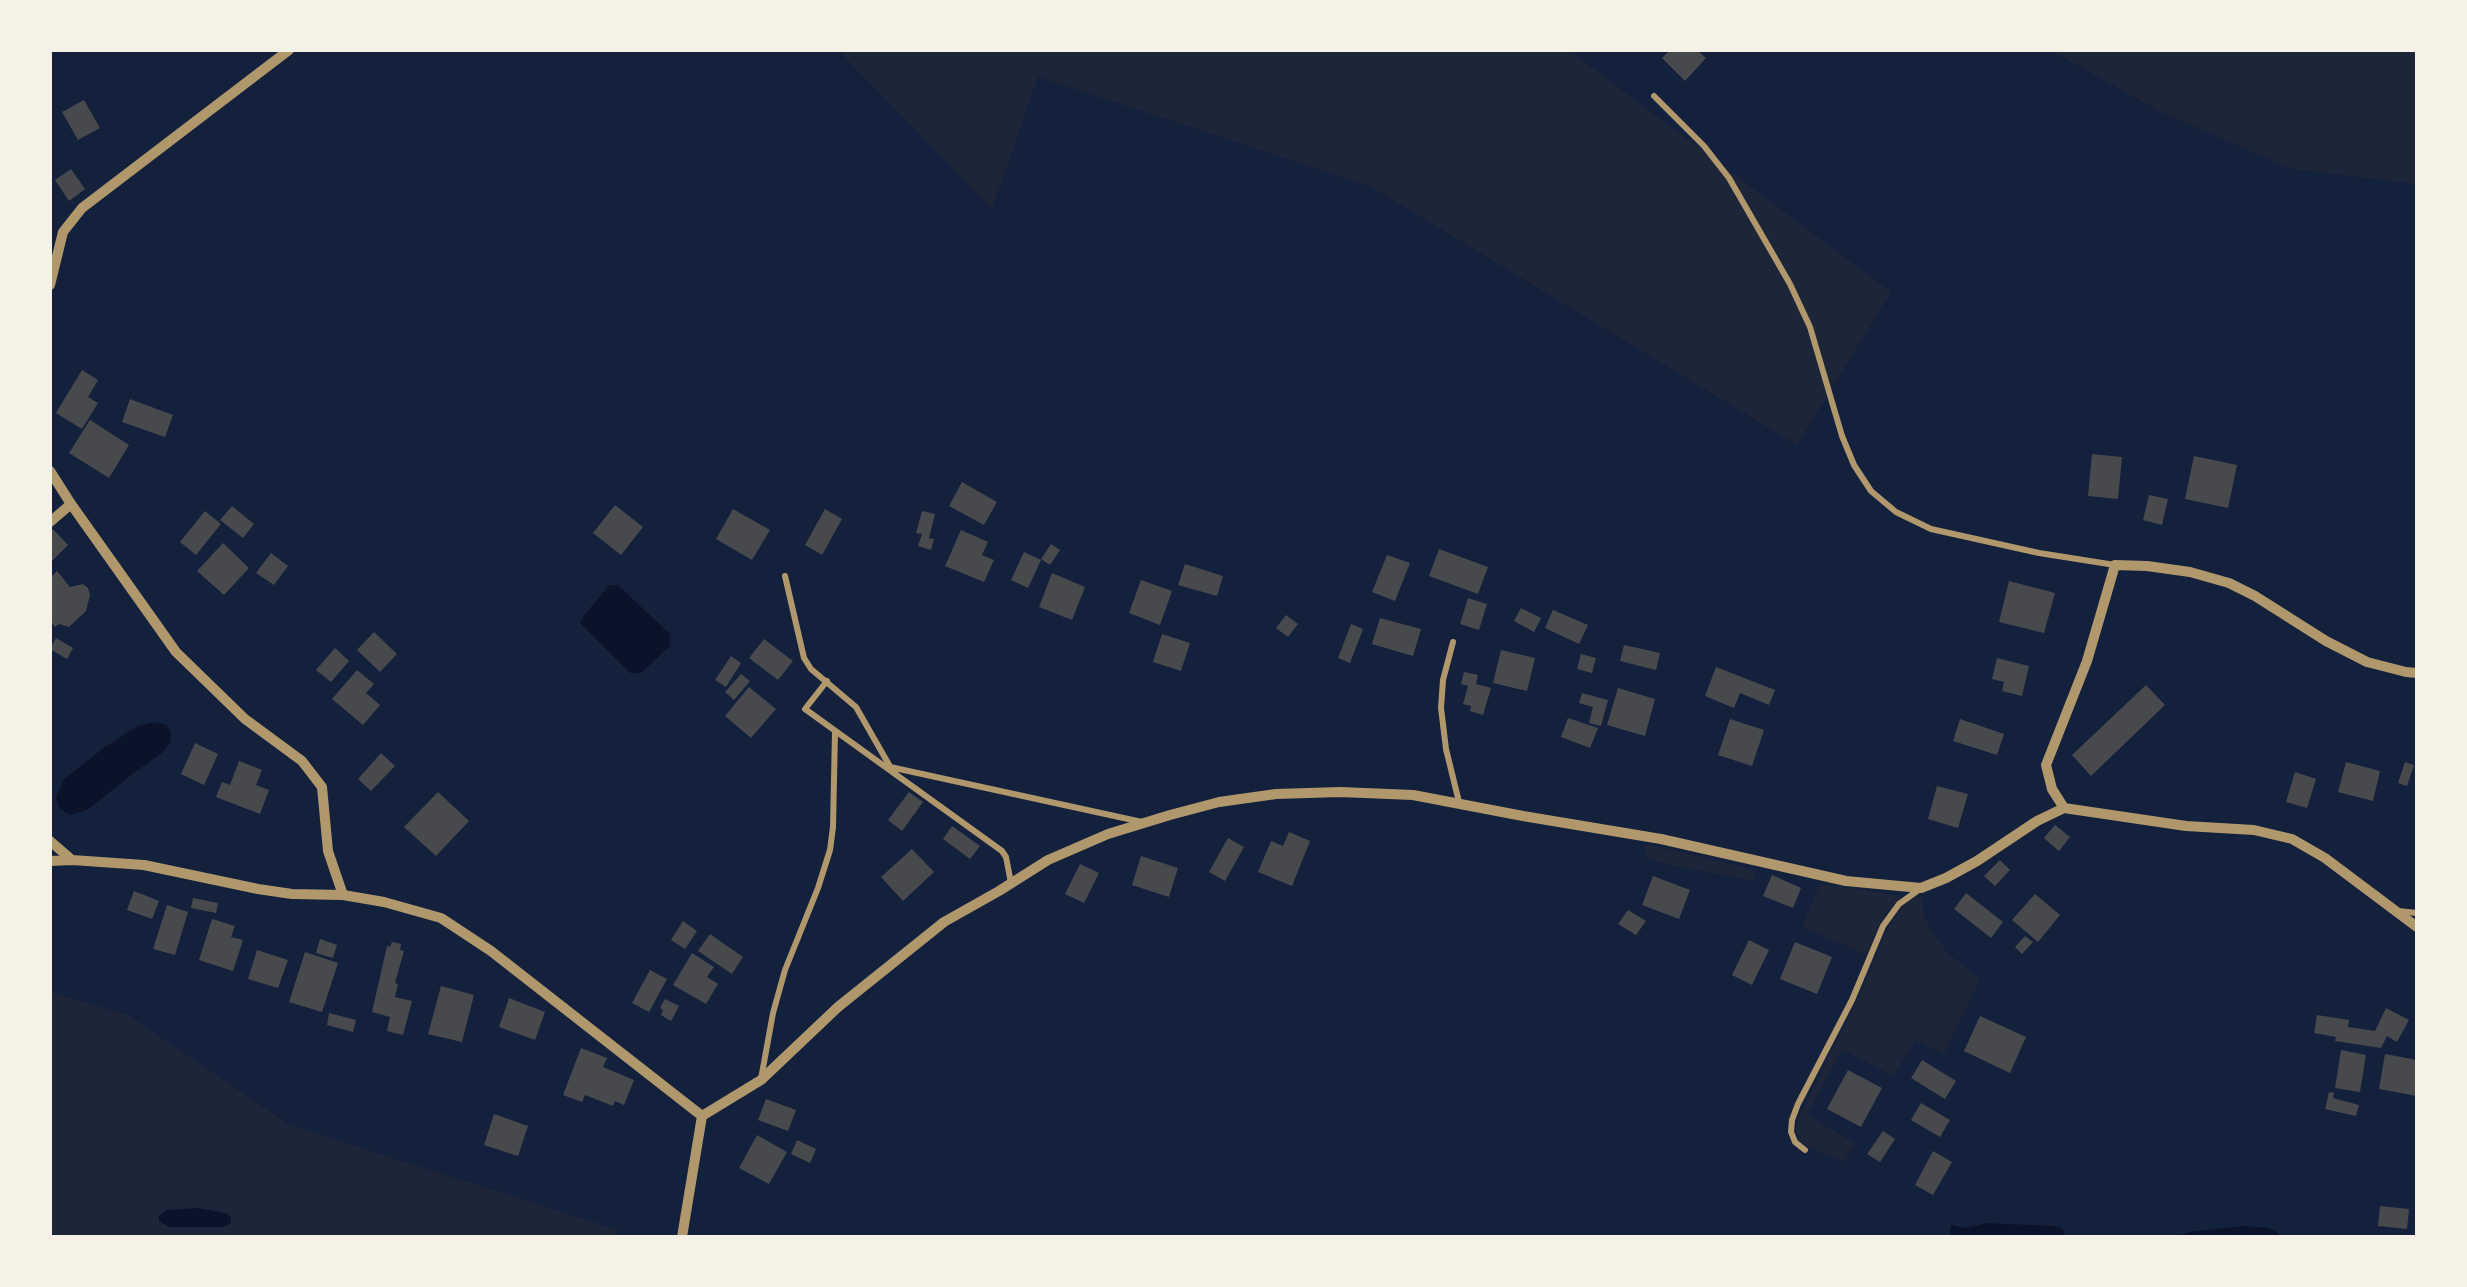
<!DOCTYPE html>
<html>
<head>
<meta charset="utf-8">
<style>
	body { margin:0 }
	#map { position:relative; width:2467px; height:1287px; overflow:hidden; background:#14213d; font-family:Arial,sans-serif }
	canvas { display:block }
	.frame { position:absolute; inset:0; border:52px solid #f6f1e7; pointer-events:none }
</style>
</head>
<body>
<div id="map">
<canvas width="2467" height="1287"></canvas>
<div class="frame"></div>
</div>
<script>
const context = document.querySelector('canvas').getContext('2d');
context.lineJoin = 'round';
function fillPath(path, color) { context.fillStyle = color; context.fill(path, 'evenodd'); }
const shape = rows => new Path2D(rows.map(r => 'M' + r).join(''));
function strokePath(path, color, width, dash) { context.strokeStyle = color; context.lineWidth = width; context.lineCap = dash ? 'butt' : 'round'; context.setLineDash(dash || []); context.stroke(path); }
fillPath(shape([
	[838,50,1569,50,1891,292,1797,445,1370,186,1038,77,992,209],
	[2050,50,2417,50,2417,184,2292,169,2163,113],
	[1646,845,1659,847,1757,870,1753,879,1750,880,1669,865,1645,857],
	[1820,884,1902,896,1884,915,1866,954,1802,927],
	[1917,896,1923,897,1923,911,1929,928,1948,953,1980,979,1944,1054,1916,1040,1893,1076,1847,1052,1843,1051,1840,1053,1807,1115,1855,1143,1844,1162,1808,1147,1799,1139,1796,1131,1797,1121,1856,1002,1888,928,1902,907],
	[50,992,128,1015,290,1125,618,1230,614,1237,50,1237]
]), '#1d2539');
fillPath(shape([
	[610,585,618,585,670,634,670,646,641,673,630,673,580,623,584,615],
	[155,722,166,725,171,732,170,742,162,753,134,773,87,810,70,815,60,809,56,797,64,779,105,747,137,726],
	[197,1208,226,1213,231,1217,231,1223,223,1227,169,1227,159,1221,159,1216,166,1210],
	[1987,1223,2054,1226,2062,1228,2066,1237,1949,1237,1951,1225,1965,1228],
	[2243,1226,2269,1228,2277,1232,2281,1237,2177,1237,2188,1232]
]), '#0b132b');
fillPath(shape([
	[1670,50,1697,50,1706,58,1685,81,1662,58],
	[84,100,100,128,78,140,62,112],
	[71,169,85,189,69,201,55,180],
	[82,370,98,380,88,397,98,403,82,429,56,413],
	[130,399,173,415,165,437,122,422],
	[90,420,129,445,109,478,69,453],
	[2092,454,2122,457,2118,499,2088,496],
	[2194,456,2237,465,2228,508,2185,499],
	[962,482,997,502,984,525,949,506],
	[2149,495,2168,499,2162,525,2143,520],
	[615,505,643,527,621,555,593,533],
	[232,506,254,524,243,538,220,520],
	[733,509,770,530,752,560,716,539],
	[825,509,842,519,822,555,805,545],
	[205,511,221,524,196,555,180,542],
	[922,511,935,514,929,538,934,539,931,550,918,546,922,534,916,533],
	[53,529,68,545,50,563,50,532],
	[961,530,988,542,982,555,994,560,984,582,945,566],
	[223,543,249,568,224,595,197,571],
	[1051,544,1060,550,1050,565,1041,559],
	[1439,549,1488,567,1478,594,1429,576],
	[1024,552,1041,560,1028,588,1011,580],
	[271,553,288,566,274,585,256,573],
	[1387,555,1410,563,1395,601,1372,592],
	[1185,564,1223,576,1217,596,1178,585],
	[57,571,70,587,83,584,88,588,90,595,86,611,69,627,59,624,55,627,50,621,50,578],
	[1052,573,1085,587,1072,620,1039,607],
	[1141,580,1172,591,1160,625,1129,613],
	[2009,581,2055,593,2044,633,1999,622],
	[1468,598,1487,604,1479,630,1460,624],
	[1521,608,1541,618,1534,632,1514,621],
	[1553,610,1588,625,1579,644,1545,628],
	[1286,615,1298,624,1288,637,1276,628],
	[1380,618,1421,629,1413,656,1372,644],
	[1351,624,1363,629,1350,663,1338,658],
	[374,632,397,654,380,672,357,650],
	[1162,634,1190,643,1181,671,1153,662],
	[56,638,73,648,67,659,50,649],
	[764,639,793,661,778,680,749,658],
	[1624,645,1660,653,1656,670,1620,661],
	[335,648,349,661,331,682,316,670],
	[1501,650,1535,658,1527,691,1493,683],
	[1581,654,1596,658,1592,673,1577,669],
	[731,656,741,663,726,687,715,680],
	[1997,658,2029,666,2022,696,2002,691,2004,682,1992,679],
	[1716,667,1775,690,1769,705,1740,693,1734,708,1705,696],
	[357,670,374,684,366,693,380,705,363,725,332,699],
	[1464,672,1478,675,1476,684,1491,688,1483,715,1470,711,1471,706,1463,704,1468,686,1461,684],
	[741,674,750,681,734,700,725,692],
	[2146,685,2165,705,2091,776,2072,755],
	[749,687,776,709,751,738,725,716],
	[1618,688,1655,699,1645,736,1607,725],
	[1582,693,1608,700,1601,726,1589,723,1593,707,1579,703],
	[1568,718,1598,728,1590,748,1561,737],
	[1730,719,1764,730,1752,766,1718,755],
	[1960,719,2004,734,1997,755,1953,741],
	[195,743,218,754,204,785,181,774],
	[381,753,395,766,371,791,358,779],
	[239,761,262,770,256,785,269,790,260,814,216,797,222,782,230,785],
	[2346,762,2380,771,2373,801,2338,792],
	[2405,762,2414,765,2407,786,2398,783],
	[2295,772,2316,779,2307,808,2286,802],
	[1937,786,1968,794,1958,828,1928,819],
	[438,792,469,821,436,856,404,827],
	[909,792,923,802,902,831,888,820],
	[2055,825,2070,837,2059,851,2044,838],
	[952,826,980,846,970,859,943,839],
	[1289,832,1310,841,1292,886,1258,872,1271,841,1283,846],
	[1228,838,1244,847,1225,881,1209,872],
	[912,849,934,872,903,901,881,877],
	[1141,856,1178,868,1169,897,1132,885],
	[2000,860,2010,870,1995,886,1984,876],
	[1080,864,1099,873,1084,903,1065,894],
	[1772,875,1801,888,1793,908,1763,896],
	[1653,876,1690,890,1679,919,1642,905],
	[134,891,159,901,152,919,127,910],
	[1966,893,2003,922,1991,938,1954,909],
	[2035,894,2060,915,2038,942,2012,920],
	[193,898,218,903,216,913,191,908],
	[167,905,188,912,175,955,153,949],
	[1628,910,1646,921,1636,935,1618,924],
	[212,919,235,926,231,937,243,940,233,971,199,960],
	[683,921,697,931,685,949,671,940],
	[710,934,743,957,732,974,698,951],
	[2025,936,2033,942,2022,954,2015,947],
	[320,939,337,945,333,958,316,953],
	[1749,940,1769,950,1752,985,1732,975],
	[392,942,401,944,400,950,404,951,395,983,398,984,395,997,412,1001,403,1035,387,1031,390,1017,372,1012,387,946,390,947],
	[1795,942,1832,957,1817,994,1780,979],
	[257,950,288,960,278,988,248,979],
	[305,952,338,963,322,1012,289,1002],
	[692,953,714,967,707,977,718,984,706,1004,673,985],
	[650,970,667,979,649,1012,632,1003],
	[441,986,474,995,462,1042,428,1034],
	[509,998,545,1012,535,1040,499,1027],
	[665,999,679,1006,671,1021,661,1015,663,1010,660,1008],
	[2386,1008,2409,1020,2397,1042,2387,1036,2381,1048,2335,1041,2336,1037,2314,1033,2317,1015,2349,1020,2348,1027,2375,1031],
	[329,1013,356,1020,353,1032,327,1025],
	[1980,1016,2026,1037,2010,1073,1964,1051],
	[581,1048,607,1058,603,1067,634,1080,624,1105,615,1101,613,1106,585,1095,582,1102,563,1095],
	[2341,1050,2366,1055,2360,1092,2335,1088],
	[2385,1054,2417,1060,2417,1096,2379,1089],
	[1922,1060,1956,1081,1945,1099,1911,1078],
	[1848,1070,1882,1088,1861,1127,1827,1109],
	[2329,1092,2334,1093,2333,1098,2359,1105,2356,1116,2325,1109],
	[766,1099,796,1110,788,1131,758,1120],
	[1921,1103,1950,1120,1940,1137,1911,1120],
	[494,1114,528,1126,518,1156,484,1145],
	[1883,1131,1895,1139,1880,1162,1867,1154],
	[757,1135,787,1152,769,1184,739,1168],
	[797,1140,816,1149,810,1163,791,1154],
	[1933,1151,1952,1162,1933,1195,1915,1185],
	[2380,1206,2409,1209,2407,1229,2378,1226]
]), '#48494c');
strokePath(shape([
	[1654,96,1704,146,1729,178,1790,284,1810,327,1842,436,1854,465,1871,491,1896,512,1931,529,2039,553,2115,565],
	[785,576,804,658,811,669,856,707,892,770],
	[1453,642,1443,680,1441,708,1446,749,1459,802],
	[827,681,805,709,1002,851,1006,857,1011,883],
	[890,767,1142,822],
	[2398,911,2417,913],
	[761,1079,773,1013,785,970,818,888,830,850,833,827,835,732],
	[1805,1150,1795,1142,1791,1132,1792,1120,1798,1104,1852,1000,1883,926,1899,904,1920,889]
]), '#b1986c', 6);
strokePath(shape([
	[50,285,63,232,82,208,289,50],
	[50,471,71,504,176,652,245,719,302,761,322,787,328,851,343,895],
	[50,522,71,504],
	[2064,808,2052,789,2046,765,2087,661,2115,565,2147,566,2190,572,2229,583,2255,596,2326,641,2367,662,2406,672,2417,673],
	[50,841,72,860],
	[50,861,72,860,144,865,258,889,292,894,343,895,384,902,441,918,491,951,702,1116,682,1237],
	[702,1116,761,1080,838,1007,944,922,999,891,1048,860,1108,834,1170,815,1219,802,1276,794,1340,792,1413,795,1523,816,1661,839,1846,881,1921,888,1946,878,1977,861,2037,821,2064,808,2186,826,2254,830,2292,839,2325,858,2417,927]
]), '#b1986c', 10);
</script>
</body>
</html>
